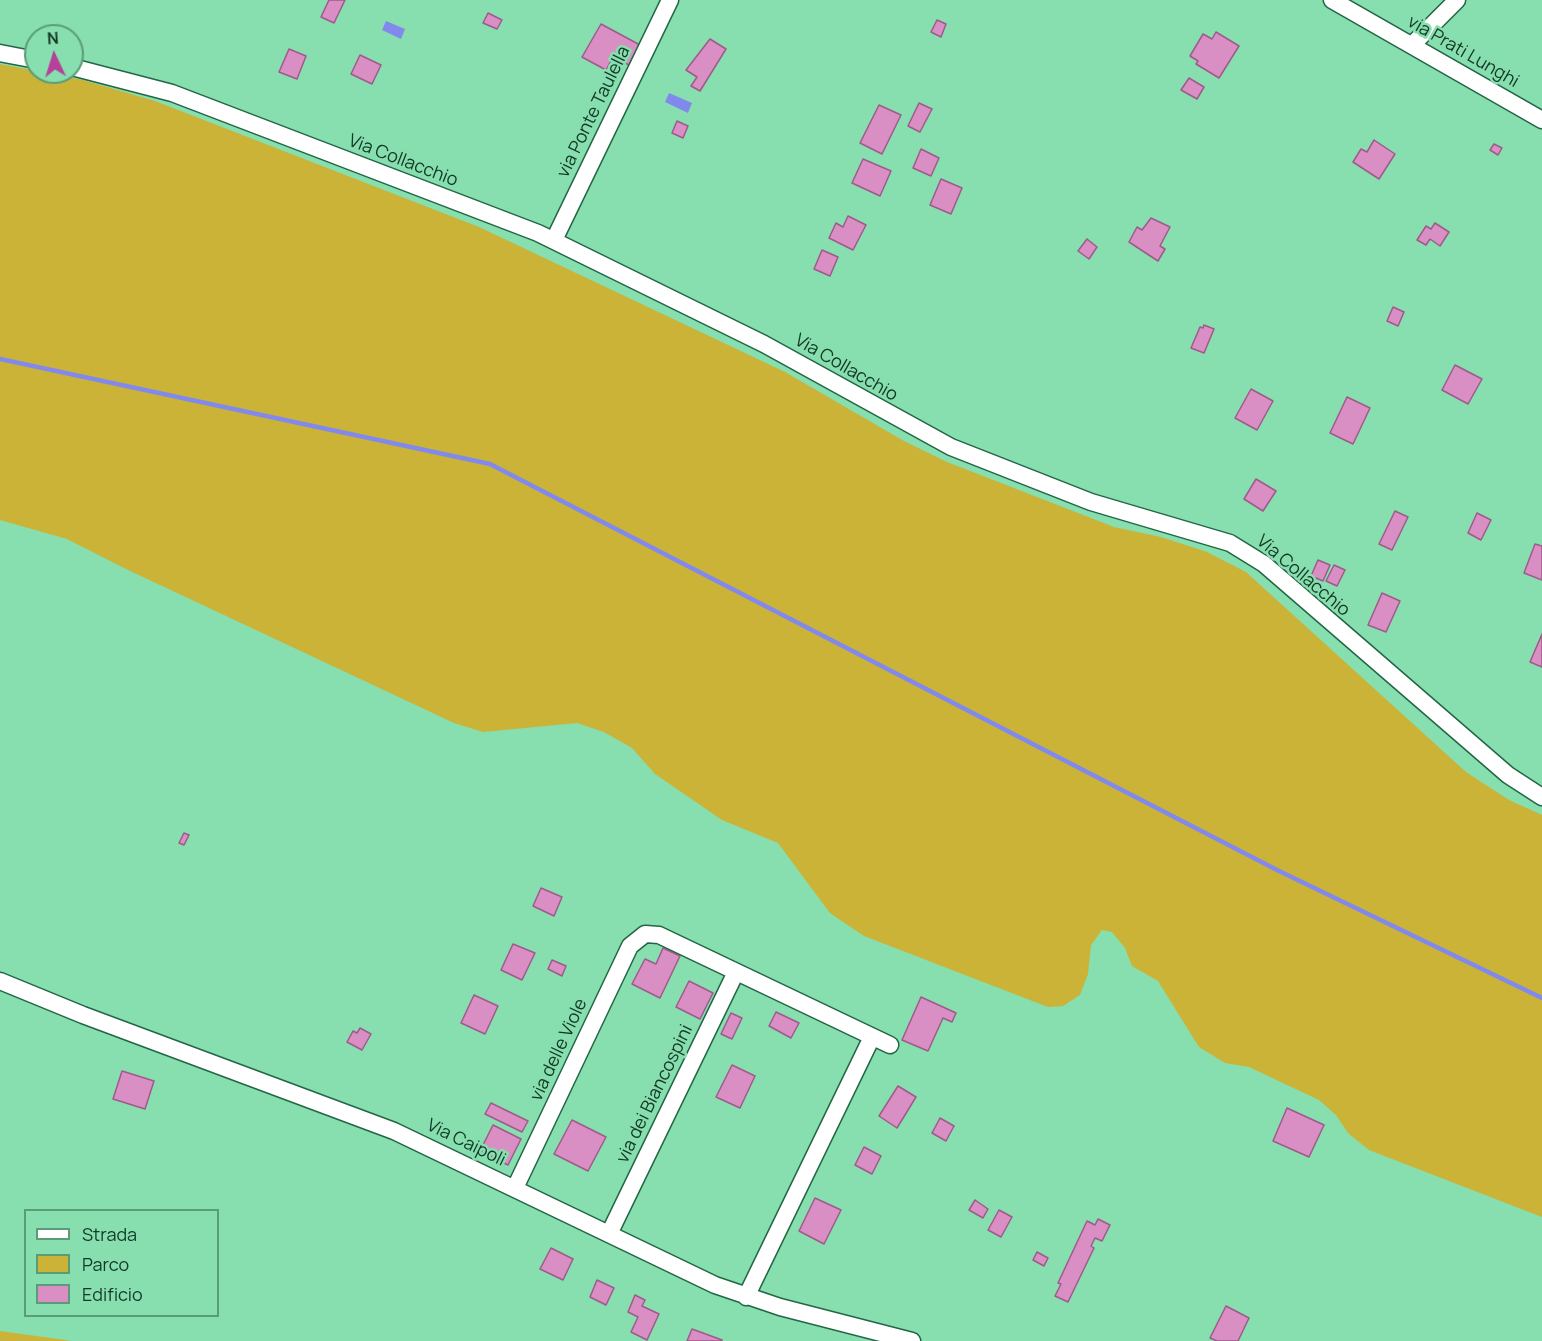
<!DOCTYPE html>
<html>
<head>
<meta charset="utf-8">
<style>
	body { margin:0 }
	#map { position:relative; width:1542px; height:1341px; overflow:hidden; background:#87deae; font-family:Manrope,sans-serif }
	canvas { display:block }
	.legend { position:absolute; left:24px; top:1209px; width:195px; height:108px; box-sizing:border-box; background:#87deae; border:2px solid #599c77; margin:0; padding:8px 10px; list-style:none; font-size:18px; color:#133825 }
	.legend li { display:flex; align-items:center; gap:12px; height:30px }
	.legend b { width:30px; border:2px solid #599c77 }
	.north { position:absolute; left:24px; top:24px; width:60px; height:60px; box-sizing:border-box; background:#87deae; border:2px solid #599c77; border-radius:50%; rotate:356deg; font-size:16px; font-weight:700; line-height:24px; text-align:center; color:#133825 }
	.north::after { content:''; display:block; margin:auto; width:21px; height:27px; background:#b6419a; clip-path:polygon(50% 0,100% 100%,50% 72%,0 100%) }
</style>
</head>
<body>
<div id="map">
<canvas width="1542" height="1341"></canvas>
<ul class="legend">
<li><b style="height:8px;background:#fff"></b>Strada</li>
<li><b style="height:16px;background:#cab337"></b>Parco</li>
<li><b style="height:16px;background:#d98fc3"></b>Edificio</li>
</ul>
<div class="north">N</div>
</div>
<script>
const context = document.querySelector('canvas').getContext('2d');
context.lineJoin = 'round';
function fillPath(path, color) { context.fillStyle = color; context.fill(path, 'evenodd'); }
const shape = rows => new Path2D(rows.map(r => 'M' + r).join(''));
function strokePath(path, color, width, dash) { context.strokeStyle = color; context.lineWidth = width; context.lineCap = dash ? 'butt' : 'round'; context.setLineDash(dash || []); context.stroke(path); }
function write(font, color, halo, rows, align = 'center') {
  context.font = font + ' Manrope,sans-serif'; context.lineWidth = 5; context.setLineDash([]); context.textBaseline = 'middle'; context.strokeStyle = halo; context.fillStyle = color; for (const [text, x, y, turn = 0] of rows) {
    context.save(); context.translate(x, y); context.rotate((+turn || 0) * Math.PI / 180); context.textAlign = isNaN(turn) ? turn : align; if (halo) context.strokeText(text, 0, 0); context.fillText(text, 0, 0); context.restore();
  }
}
fillPath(shape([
	[0,64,83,80,155,101,479,227,785,372,904,441,947,462,1114,527,1161,537,1207,552,1246,572,1466,772,1509,800,1542,815,1542,1217,1369,1150,1348,1133,1336,1115,1319,1100,1249,1067,1225,1063,1199,1047,1158,981,1132,966,1125,948,1112,932,1102,930,1091,945,1088,974,1080,995,1063,1006,1048,1007,864,936,830,913,778,843,722,820,655,774,632,748,604,732,577,723,483,732,454,723,126,569,67,539,0,520],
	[0,1331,72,1341,0,1341]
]), '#cab337');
fillPath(shape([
	[386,21,405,29,401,39,382,30],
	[669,93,692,103,688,113,665,102]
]), '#8289ed');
strokePath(shape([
	[0,359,490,464,1277,870,1542,998]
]), '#8289ed', 4.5);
const building = shape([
	[329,0,345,0,334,23,321,17,329,0],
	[488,13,502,20,497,29,483,23,488,13],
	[937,20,946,24,941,37,931,32,937,20],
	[601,24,640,45,629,65,613,57,606,70,582,57,601,24],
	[1216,32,1239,46,1219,78,1196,64,1198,61,1190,56,1203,34,1212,39,1216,32],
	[710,39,726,49,700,91,691,86,697,77,686,70,710,39],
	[289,49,306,56,297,79,279,72,289,49],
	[360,55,381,65,372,84,351,74,360,55],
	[1189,78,1204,87,1197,99,1181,90,1189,78],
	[919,103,932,109,920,132,908,126,919,103],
	[879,105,901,115,882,154,860,143,879,105],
	[677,121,688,126,683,138,672,133,677,121],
	[1374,140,1395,154,1379,179,1353,162,1361,149,1367,152,1374,140],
	[1494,144,1502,148,1498,155,1490,150,1494,144],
	[921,149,939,158,931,176,913,168,921,149],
	[863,159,891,171,880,196,852,183,863,159],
	[941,179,962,188,951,214,930,205,941,179],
	[848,216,866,225,853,250,829,238,836,223,843,227,848,216],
	[1151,218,1170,227,1160,246,1165,249,1158,261,1129,242,1137,227,1142,230,1151,218],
	[1435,223,1449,232,1440,246,1430,239,1426,245,1417,240,1426,226,1431,229,1435,223],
	[1087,239,1097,247,1089,259,1078,251,1087,239],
	[822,250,838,257,830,276,814,269,822,250],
	[1393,307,1404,312,1398,326,1387,321,1393,307],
	[1204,325,1214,329,1204,353,1191,348,1200,327,1203,328,1204,325],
	[1455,365,1482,379,1468,404,1442,390,1455,365],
	[1251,389,1273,401,1257,430,1235,418,1251,389],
	[1347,397,1370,408,1353,444,1330,433,1347,397],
	[1256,479,1276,491,1263,511,1244,499,1256,479],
	[1395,511,1408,517,1392,550,1379,544,1395,511],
	[1477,513,1491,520,1481,540,1468,533,1477,513],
	[1535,544,1542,546,1542,580,1524,573,1535,544],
	[1318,560,1330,565,1323,581,1311,576,1318,560],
	[1334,565,1345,570,1337,586,1326,581,1334,565],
	[1382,593,1400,601,1386,632,1368,625,1382,593],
	[1542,634,1542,667,1530,662,1542,634],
	[184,833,189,835,184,845,179,843,184,833],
	[541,888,562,897,554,916,533,906,541,888],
	[513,944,535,953,522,980,501,970,513,944],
	[663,948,680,956,660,998,632,984,645,959,656,964,663,948],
	[552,960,566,966,562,976,548,969,552,960],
	[689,981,713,993,700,1019,676,1007,689,981],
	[474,995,498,1006,485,1034,461,1023,474,995],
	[921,997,956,1013,952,1022,943,1018,928,1051,902,1040,921,997],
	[776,1012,799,1023,791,1038,769,1026,776,1012],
	[731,1013,742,1018,732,1039,721,1034,731,1013],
	[360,1028,371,1034,362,1050,347,1042,353,1031,357,1033,360,1028],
	[732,1065,755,1076,740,1108,716,1097,732,1065],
	[122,1071,154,1081,145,1109,113,1099,122,1071],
	[898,1086,916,1097,897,1128,879,1116,898,1086],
	[491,1103,528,1121,522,1132,485,1114,491,1103],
	[1287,1108,1324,1125,1309,1157,1273,1141,1287,1108],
	[940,1118,954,1126,946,1141,932,1133,940,1118],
	[572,1120,606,1137,588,1171,554,1154,572,1120],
	[493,1125,521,1139,508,1165,480,1151,493,1125],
	[864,1147,881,1156,872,1174,855,1165,864,1147],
	[815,1198,841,1210,824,1244,799,1231,815,1198],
	[975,1200,988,1209,983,1218,969,1210,975,1200],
	[999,1210,1012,1217,1001,1237,988,1230,999,1210],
	[1098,1219,1110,1225,1102,1241,1095,1238,1091,1246,1094,1248,1068,1302,1055,1296,1061,1284,1058,1283,1087,1221,1095,1225,1098,1219],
	[551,1248,573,1259,563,1280,540,1269,551,1248],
	[1037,1252,1048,1258,1044,1266,1033,1260,1037,1252],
	[597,1280,614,1288,606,1305,590,1297,597,1280],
	[635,1295,645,1300,642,1306,659,1314,647,1340,631,1332,638,1317,628,1312,635,1295],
	[1226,1306,1249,1318,1238,1341,1217,1341,1210,1338,1226,1306],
	[692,1329,722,1340,722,1341,687,1341,692,1329]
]);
fillPath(building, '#d98fc3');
strokePath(building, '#9f5a8b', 1.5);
const minor = shape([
	[1332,0,1542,120],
	[1412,45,1457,0],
	[0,53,36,60],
	[72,67,172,93,538,233,764,344,951,447,1091,502,1230,543,1264,564,1508,775,1542,797],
	[554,240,670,0],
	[0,981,83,1015,394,1131,715,1285,780,1307,912,1341],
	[515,1188,630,946,645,934,659,935,890,1045],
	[609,1234,736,972],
	[746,1297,872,1037]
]);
strokePath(minor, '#226645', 19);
strokePath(minor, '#fff', 16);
write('18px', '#133825', '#87deae', [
	["via Prati Lunghi",1463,52,30],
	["via Ponte Taulella",594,112,-64],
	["Via Collacchio",403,161,21],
	["Via Collacchio",846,368,30],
	["Via Collacchio",1303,576,40],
	["via delle Viole",559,1050,-65],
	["via dei Biancospini",655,1094,-64],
	["Via Caipoli",466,1143,26]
]);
</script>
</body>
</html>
